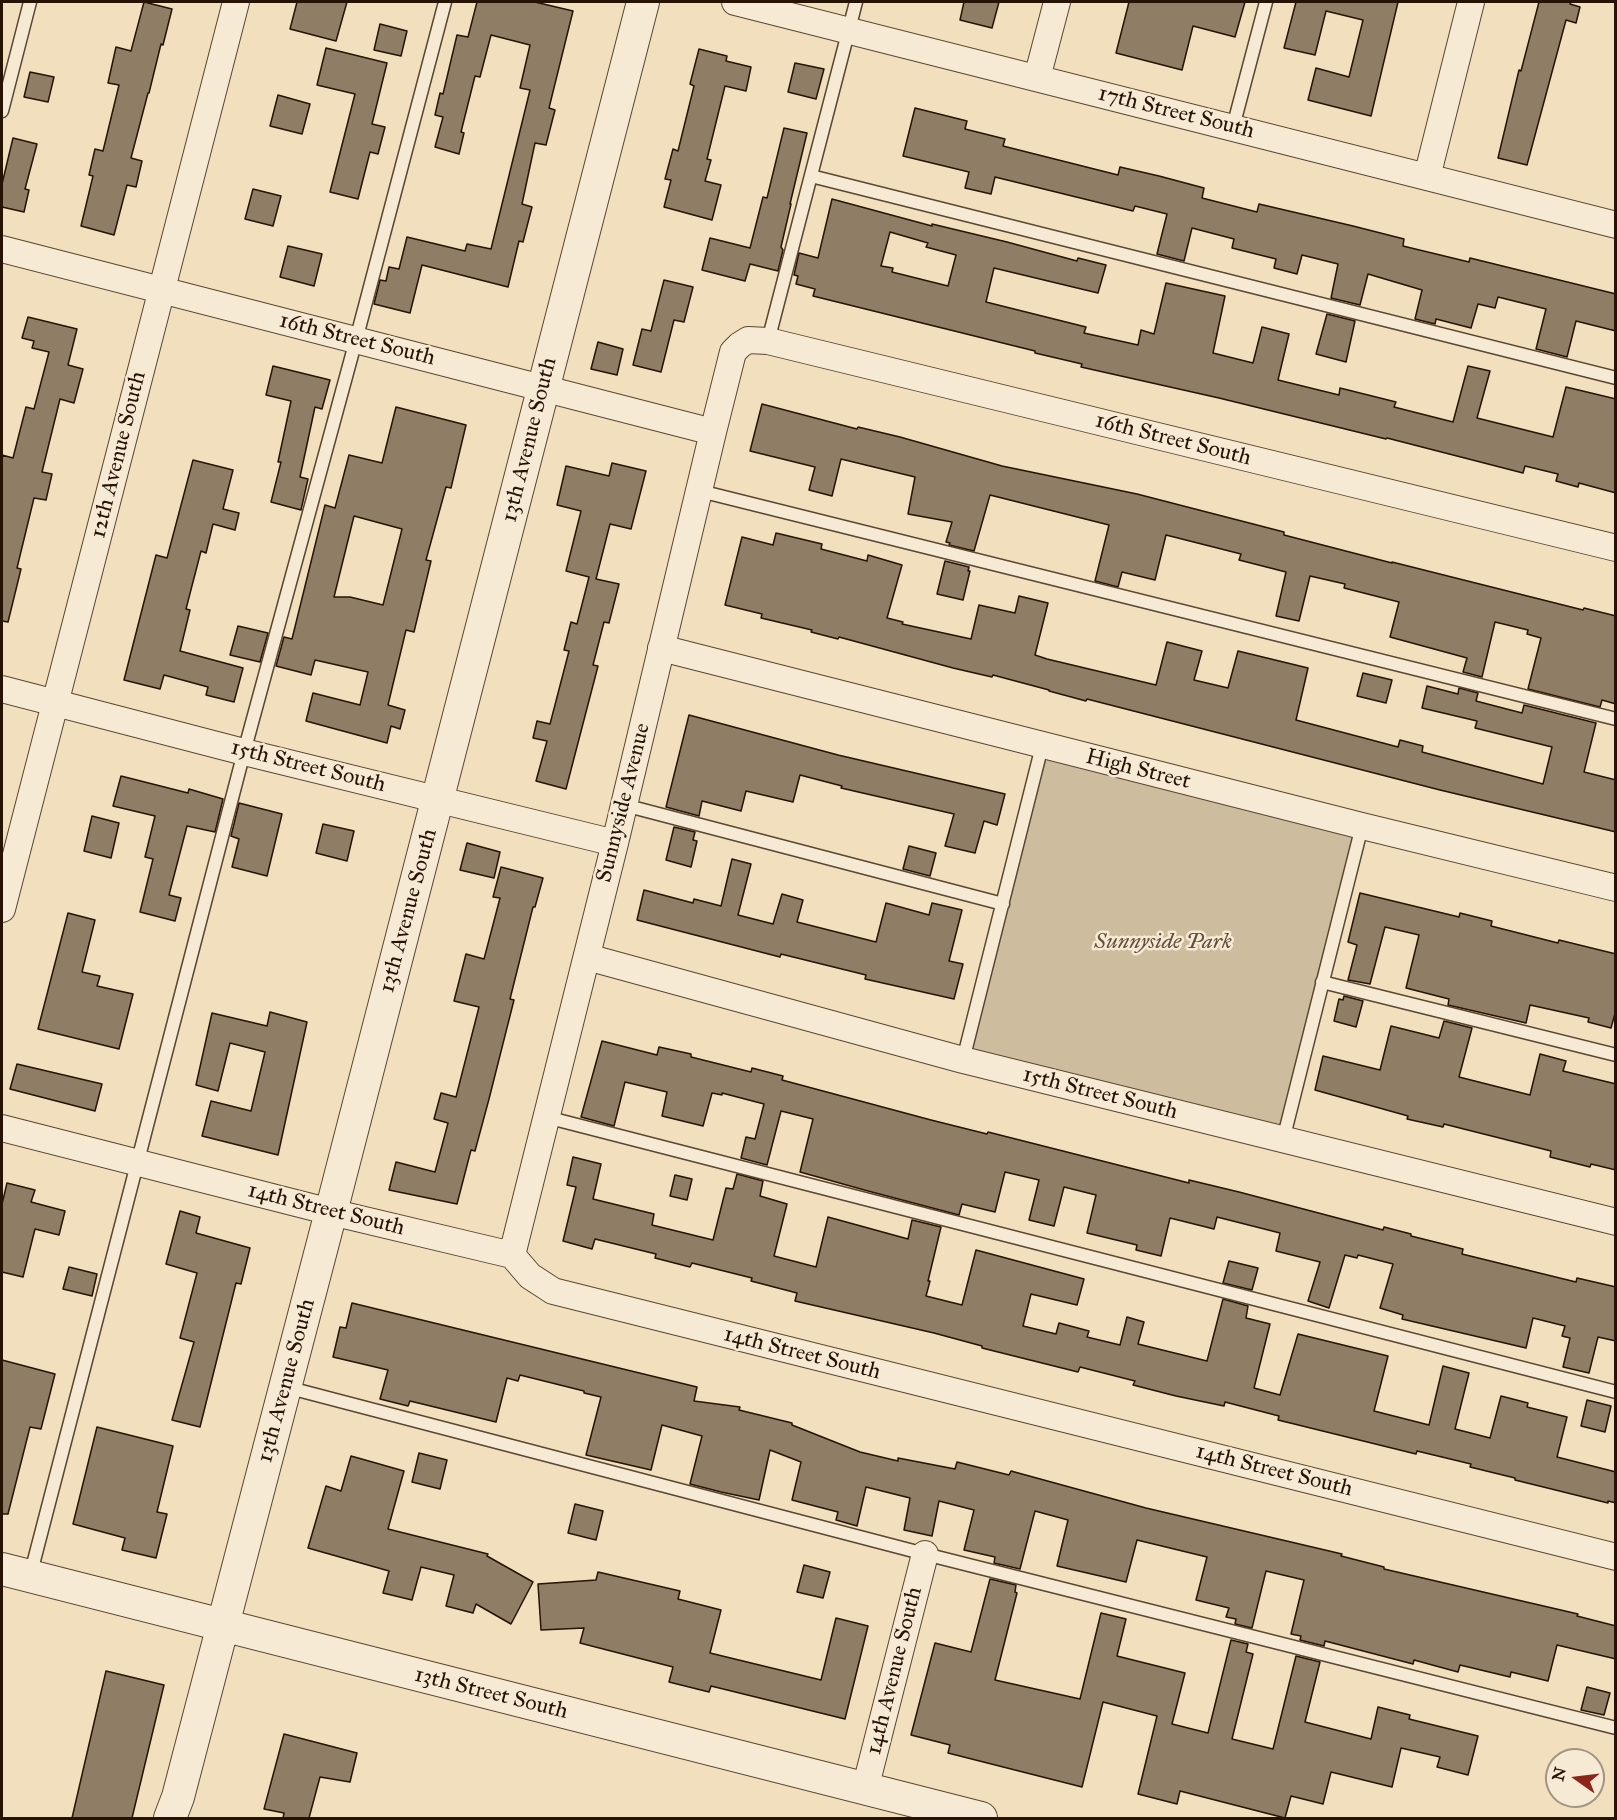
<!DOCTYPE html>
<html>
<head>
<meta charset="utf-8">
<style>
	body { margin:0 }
	#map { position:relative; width:1617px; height:1820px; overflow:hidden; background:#f1dfbe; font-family:"IM FELL Great Primer",serif }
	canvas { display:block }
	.frame { position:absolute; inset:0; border:3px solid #261304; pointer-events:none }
	.north { position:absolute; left:1545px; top:1748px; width:60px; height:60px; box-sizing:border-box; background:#f6ead5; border:2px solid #a39481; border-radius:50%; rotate:284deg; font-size:16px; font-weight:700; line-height:24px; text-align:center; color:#261304 }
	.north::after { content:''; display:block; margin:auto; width:21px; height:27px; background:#8f2418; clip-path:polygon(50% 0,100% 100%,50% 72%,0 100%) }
</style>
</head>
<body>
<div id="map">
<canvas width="1617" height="1820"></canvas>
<div class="frame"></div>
<div class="north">N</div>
</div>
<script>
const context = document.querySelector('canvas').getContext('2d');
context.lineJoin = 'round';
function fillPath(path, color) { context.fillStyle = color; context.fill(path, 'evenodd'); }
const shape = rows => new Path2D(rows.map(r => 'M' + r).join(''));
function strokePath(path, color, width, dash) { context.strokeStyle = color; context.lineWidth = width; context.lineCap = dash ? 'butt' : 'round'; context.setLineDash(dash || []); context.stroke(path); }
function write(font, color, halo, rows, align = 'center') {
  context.font = font + ' "IM FELL Great Primer",serif'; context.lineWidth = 5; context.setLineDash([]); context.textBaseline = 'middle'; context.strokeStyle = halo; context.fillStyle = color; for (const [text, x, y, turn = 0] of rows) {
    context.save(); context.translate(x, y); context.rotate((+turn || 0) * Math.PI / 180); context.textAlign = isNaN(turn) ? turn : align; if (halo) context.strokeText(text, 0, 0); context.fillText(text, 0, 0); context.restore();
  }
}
fillPath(shape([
	[1042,746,1362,826,1283,1140,963,1060]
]), '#cebc9e');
const building = shape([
	[144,2,172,9,163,45,161,44,149,93,148,93,131,158,142,161,136,187,127,185,114,235,81,226,93,176,89,175,95,149,103,151,119,85,108,83,116,47,131,51,144,2],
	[297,2,347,2,336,41,290,29,297,2],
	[477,2,535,2,573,11,549,108,555,110,546,145,535,143,522,204,532,207,523,242,519,241,508,287,422,265,410,313,374,304,380,280,386,281,389,267,399,269,407,237,465,251,467,244,491,249,530,90,520,88,530,45,491,35,480,77,475,76,461,132,464,133,459,154,435,147,443,117,435,115,440,93,443,94,457,35,468,37,477,2],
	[964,2,999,2,992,28,960,20,964,2],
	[1129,2,1245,2,1235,37,1193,26,1182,70,1116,53,1129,2],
	[1296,2,1398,2,1371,116,1308,100,1316,68,1349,77,1363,20,1326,11,1315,55,1284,48,1296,2],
	[1539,2,1571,2,1570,4,1580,7,1576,23,1566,20,1527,165,1498,158,1519,70,1521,71,1539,2],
	[380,24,407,31,401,56,374,50,380,24],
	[326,48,387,63,372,124,385,127,378,154,370,152,358,199,330,192,355,94,317,85,326,48],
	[699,49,727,56,726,61,751,67,746,91,725,86,707,159,711,160,705,181,721,185,712,220,664,207,671,180,665,179,673,149,678,151,694,86,690,84,699,49],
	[795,63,824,69,816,99,788,92,795,63],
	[30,72,54,77,48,102,24,97,30,72],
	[278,95,310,104,302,134,270,126,278,95],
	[915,108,967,121,965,129,1005,139,1003,146,1118,175,1120,167,1159,176,1204,188,1202,198,1257,212,1259,204,1353,226,1404,239,1403,246,1469,262,1470,258,1616,294,1616,331,1576,321,1567,357,1536,349,1546,309,1498,297,1495,308,1478,304,1471,328,1436,319,1435,324,1415,319,1422,290,1368,274,1360,305,1331,298,1338,264,1302,255,1297,274,1274,268,1276,259,1232,248,1234,239,1192,228,1184,261,1157,254,1167,214,1135,206,1133,211,995,177,991,194,965,188,969,172,903,156,915,108],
	[784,128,807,133,790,204,791,204,781,247,783,250,778,271,750,264,745,281,702,270,710,238,750,248,763,197,767,198,784,128],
	[13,138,37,144,25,189,29,190,24,212,2,207,2,184,13,138],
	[253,189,281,196,273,226,245,219,253,189],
	[832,199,932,226,932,224,1007,242,1077,261,1078,258,1106,265,1098,293,994,268,986,302,1086,327,1084,333,1138,345,1141,330,1154,334,1166,283,1225,296,1213,353,1253,363,1262,327,1289,334,1278,380,1339,395,1340,388,1396,402,1394,407,1453,422,1468,366,1490,371,1477,418,1553,437,1566,387,1616,399,1616,493,1579,483,1578,487,1556,481,1558,474,1525,466,1523,473,1387,438,1386,439,1219,398,1081,367,1082,364,1035,353,1035,351,813,296,815,289,796,284,798,276,794,275,799,253,818,258,832,199],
	[890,232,928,243,926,247,956,255,948,286,892,272,893,268,881,266,890,232],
	[288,246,322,254,314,286,280,277,288,246],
	[664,280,693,287,684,322,674,320,661,372,633,365,642,329,651,331,664,280],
	[1327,314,1355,321,1346,362,1316,354,1327,314],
	[28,317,77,329,68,365,83,369,74,403,60,399,42,472,52,474,46,500,34,498,17,568,21,569,8,622,2,621,2,455,13,458,26,407,34,409,49,352,32,348,34,341,22,338,28,317],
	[598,342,623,349,617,375,591,369,598,342],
	[273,366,330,380,322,409,315,407,300,477,308,479,301,510,271,502,281,462,278,462,291,401,266,395,273,366],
	[762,404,857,429,858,427,900,437,1002,466,1137,494,1284,532,1284,535,1392,563,1392,562,1583,610,1584,608,1616,616,1616,704,1602,700,1600,707,1528,689,1541,638,1527,634,1528,630,1495,622,1482,677,1463,672,1467,658,1390,637,1399,602,1344,588,1345,584,1310,576,1299,621,1276,616,1286,572,1239,560,1241,554,1166,535,1155,580,1122,572,1118,587,1095,581,1109,525,990,495,974,551,949,545,950,543,946,542,952,522,908,514,915,477,841,459,832,496,809,490,815,467,750,451,762,404],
	[396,407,466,425,451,488,446,487,426,560,431,561,414,632,406,630,388,705,405,710,400,729,391,726,387,743,306,721,313,693,360,705,368,672,315,660,311,675,276,666,284,637,292,639,325,505,335,508,349,455,382,463,396,407],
	[354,516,402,529,383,605,350,597,334,597,354,516],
	[193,460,233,470,223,509,239,513,235,530,213,524,206,553,201,551,186,609,190,610,180,651,243,668,234,702,206,695,208,687,164,675,160,689,124,680,156,555,167,558,193,460],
	[612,463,646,471,631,529,610,524,596,579,619,584,609,623,604,622,593,665,598,666,566,789,536,781,547,741,533,738,537,721,550,724,569,651,564,650,571,622,577,624,589,577,566,571,581,511,557,505,566,466,609,476,612,463],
	[776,533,822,544,821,549,867,561,868,555,902,565,887,618,903,622,902,624,971,639,979,605,1015,613,1019,596,1048,603,1035,655,1047,659,1156,685,1167,642,1202,651,1194,680,1228,688,1238,651,1308,668,1296,720,1398,747,1400,740,1423,746,1422,752,1543,784,1552,747,1475,728,1477,721,1422,708,1427,686,1458,694,1459,688,1478,693,1476,701,1522,713,1524,705,1596,723,1584,772,1616,780,1616,832,1440,790,1087,699,1086,701,1049,691,1049,690,993,675,992,677,953,668,839,637,838,639,811,632,812,630,761,618,762,614,725,605,742,537,773,545,776,533],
	[945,561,969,567,968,571,970,571,963,600,937,594,945,561],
	[238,626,268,633,260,662,230,655,238,626],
	[1363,673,1392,680,1386,703,1357,696,1363,673],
	[689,715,838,755,1005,794,997,825,984,821,975,853,945,846,954,814,841,788,842,786,800,775,793,802,746,791,741,811,702,801,699,816,666,807,689,715],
	[121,776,188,793,189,789,223,799,215,832,187,826,169,895,181,898,175,921,140,912,153,859,145,857,155,816,113,806,121,776],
	[239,803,282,814,267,876,232,867,239,839,231,836,239,803],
	[92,816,119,823,111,858,84,851,92,816],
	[323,824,354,831,347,861,316,853,323,824],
	[674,827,695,832,693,840,697,841,691,867,666,860,674,827],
	[467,843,500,852,494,878,460,870,467,843],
	[909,846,936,853,930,876,903,869,909,846],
	[732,859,751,864,738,915,773,924,782,894,803,900,797,922,876,942,886,903,929,915,932,903,962,910,949,961,963,964,954,999,865,979,866,975,781,954,780,957,637,920,644,890,693,903,694,899,721,906,732,859],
	[501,867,543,878,535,907,533,907,510,999,514,1000,489,1099,475,1151,471,1150,457,1204,389,1190,396,1162,435,1172,448,1123,434,1119,441,1093,456,1097,479,1007,454,1001,466,954,484,959,500,898,493,897,501,867],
	[1360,893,1459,917,1460,913,1492,921,1491,926,1558,943,1559,940,1616,954,1616,1010,1611,1028,1588,1022,1589,1018,1530,1005,1526,1023,1448,1005,1449,999,1406,988,1419,935,1385,927,1370,984,1348,980,1357,945,1348,942,1360,893],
	[68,913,95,920,82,972,100,976,97,986,133,994,119,1049,38,1029,68,913],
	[1344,996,1363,1001,1356,1027,1334,1021,1339,999,1343,1000,1344,996],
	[270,1012,307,1022,278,1155,202,1136,211,1101,251,1111,265,1052,230,1043,218,1091,196,1085,212,1013,267,1026,270,1012],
	[1444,1021,1472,1028,1459,1077,1530,1095,1540,1054,1566,1061,1563,1071,1616,1084,1616,1170,1591,1164,1590,1167,1550,1157,1551,1151,1444,1124,1443,1127,1407,1119,1408,1116,1315,1090,1323,1056,1380,1070,1391,1026,1439,1038,1444,1021],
	[602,1041,657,1055,659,1047,691,1054,691,1057,751,1072,752,1068,783,1076,782,1080,931,1120,987,1134,988,1132,1189,1183,1189,1180,1239,1192,1383,1230,1384,1227,1411,1234,1411,1236,1463,1249,1462,1254,1523,1269,1576,1282,1577,1278,1616,1287,1616,1341,1598,1337,1589,1373,1563,1367,1570,1338,1562,1336,1565,1326,1533,1318,1526,1348,1402,1319,1403,1315,1380,1308,1393,1264,1358,1255,1357,1258,1345,1255,1329,1308,1308,1301,1320,1262,1276,1251,1280,1233,1217,1217,1214,1229,1170,1218,1161,1256,1136,1250,1137,1245,1087,1233,1096,1195,1064,1187,1054,1226,1029,1220,1039,1180,1005,1172,995,1212,962,1204,959,1215,868,1191,800,1172,813,1119,781,1111,767,1165,741,1158,746,1137,755,1139,764,1104,722,1093,722,1095,712,1093,703,1126,662,1116,667,1092,625,1082,614,1126,581,1117,602,1041],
	[17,1064,102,1084,95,1111,10,1089,17,1064],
	[573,1157,601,1164,593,1199,654,1214,652,1225,713,1240,726,1188,733,1189,737,1174,763,1181,760,1196,787,1204,774,1256,816,1267,828,1217,908,1239,912,1220,941,1227,928,1281,930,1281,926,1296,962,1305,976,1250,1084,1279,1077,1305,1031,1294,1023,1326,1056,1334,1059,1323,1089,1331,1087,1337,1120,1345,1127,1317,1144,1322,1138,1344,1207,1361,1223,1299,1248,1306,1246,1318,1270,1324,1254,1388,1280,1395,1298,1334,1388,1356,1374,1411,1429,1425,1443,1366,1469,1373,1455,1429,1490,1438,1501,1396,1528,1403,1527,1407,1567,1417,1557,1457,1616,1472,1616,1503,1608,1501,1608,1503,1515,1480,1515,1478,1470,1467,1471,1464,1417,1451,1416,1454,1278,1420,1279,1416,1225,1402,1224,1406,1176,1396,1133,1385,1135,1381,1080,1367,1078,1372,982,1348,982,1346,934,1333,795,1301,797,1293,751,1281,752,1278,692,1263,690,1267,655,1258,656,1254,595,1239,592,1249,563,1241,576,1187,567,1185,573,1157],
	[675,1175,692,1179,687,1200,670,1196,675,1175],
	[7,1183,35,1190,31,1202,65,1211,59,1235,35,1229,23,1277,2,1272,2,1204,7,1183],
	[180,1211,200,1217,196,1233,250,1248,241,1284,236,1283,200,1427,172,1420,194,1342,180,1338,197,1273,166,1264,180,1211],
	[1229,1261,1258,1268,1252,1290,1223,1283,1229,1261],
	[69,1267,97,1274,92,1296,63,1289,69,1267],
	[352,1303,697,1387,694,1401,740,1407,739,1410,792,1423,792,1425,860,1452,898,1461,898,1458,955,1469,957,1462,1009,1475,1011,1471,1146,1508,1342,1554,1341,1556,1384,1567,1384,1569,1578,1614,1577,1616,1616,1626,1616,1659,1557,1645,1548,1681,1511,1672,1510,1677,1460,1665,1458,1672,1414,1660,1413,1664,1325,1641,1324,1646,1300,1640,1301,1636,1291,1634,1304,1580,1266,1571,1252,1628,1235,1624,1236,1619,1226,1617,1229,1608,1196,1600,1207,1557,1137,1540,1126,1582,1057,1566,1068,1520,1035,1511,1020,1569,994,1563,995,1557,964,1550,974,1510,939,1501,932,1536,904,1530,910,1498,866,1487,857,1526,836,1520,838,1512,792,1500,801,1462,770,1450,759,1500,721,1492,690,1484,702,1436,662,1425,651,1470,586,1455,601,1397,584,1393,584,1391,520,1375,518,1381,507,1378,496,1422,410,1401,408,1406,380,1399,388,1370,333,1357,340,1327,346,1328,352,1303],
	[2,1360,55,1374,41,1429,30,1427,8,1514,2,1514,2,1360],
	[1587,1400,1611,1406,1605,1432,1581,1426,1587,1400],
	[97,1427,173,1446,157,1512,167,1514,156,1558,122,1550,125,1538,73,1524,97,1427],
	[419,1453,447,1460,440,1489,412,1482,419,1453],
	[351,1456,404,1471,388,1529,488,1554,487,1556,533,1582,511,1624,476,1604,473,1613,446,1606,454,1575,421,1567,412,1600,383,1593,389,1571,308,1548,326,1486,341,1491,351,1456],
	[575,1504,603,1511,596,1540,568,1533,575,1504],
	[804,1565,830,1572,823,1598,797,1592,804,1565],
	[598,1572,680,1591,678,1599,721,1610,710,1653,821,1680,836,1618,868,1626,845,1719,711,1686,709,1692,669,1682,673,1667,580,1643,584,1628,541,1630,538,1584,596,1580,598,1572],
	[990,1579,1016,1585,1015,1592,1017,1593,995,1680,1080,1699,1101,1613,1126,1619,1117,1656,1185,1673,1172,1724,1208,1733,1231,1640,1248,1644,1246,1652,1253,1654,1232,1739,1273,1749,1296,1656,1320,1662,1305,1722,1371,1739,1378,1707,1410,1715,1409,1719,1478,1736,1468,1775,1437,1767,1440,1757,1401,1748,1392,1787,1331,1772,1323,1804,1291,1796,1285,1818,1180,1791,1177,1804,1138,1794,1157,1716,1103,1702,1082,1787,948,1753,950,1745,911,1735,935,1643,971,1652,990,1579],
	[106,1671,164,1685,132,1818,72,1818,106,1671],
	[1587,1687,1610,1693,1604,1715,1581,1710,1587,1687],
	[284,1734,357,1753,350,1782,320,1777,309,1818,283,1818,284,1813,264,1809,284,1734]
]);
fillPath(building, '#907d65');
strokePath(building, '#261304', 1.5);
const service = shape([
	[2,111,30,2],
	[1233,127,1266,2],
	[811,176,1616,378],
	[768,341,856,2],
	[700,491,1616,719],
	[624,805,1003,904],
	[1322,982,1616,1055],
	[963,1060,1042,746],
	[546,1117,1616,1392],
	[1283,1140,1362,826],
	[286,1387,925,1554,1616,1728],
	[30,1576,244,752,356,340,445,2]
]);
const minor = shape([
	[735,2,1616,225],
	[1037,78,1057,2],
	[1427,177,1471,2],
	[2,249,713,432],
	[661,648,1362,826,1616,888],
	[2,689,244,752,615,843],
	[2,909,236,2],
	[587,957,963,1060,1616,1222],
	[2,1128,331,1212,512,1255,530,1276,553,1291,1616,1557],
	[512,1255,615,843,713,432,733,352,740,345,748,340,768,341,1616,548],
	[865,1789,925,1554]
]);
const tertiary = shape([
	[2,1569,981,1818],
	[170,1818,178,1797,331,1212,643,2]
]);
strokePath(service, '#594632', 15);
strokePath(minor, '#594632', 28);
strokePath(tertiary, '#594632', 34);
strokePath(service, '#f6ead5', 12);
strokePath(minor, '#f6ead5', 26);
strokePath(tertiary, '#f6ead5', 32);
write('22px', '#261304', '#f6ead5', [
	["17th Street South",1176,113,14],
	["16th Street South",357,340,14],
	["13th Avenue South",530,440,-76],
	["16th Street South",1173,440,14],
	["12th Avenue South",119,455,-76],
	["15th Street South",308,767,14],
	["High Street",1138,770,14],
	["Sunnyside Avenue",624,803,-76],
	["13th Avenue South",409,911,-75],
	["15th Street South",1100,1094,14],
	["14th Street South",326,1210,14],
	["14th Street South",802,1354,14],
	["13th Avenue South",287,1381,-75],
	["14th Street South",1274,1471,14],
	["14th Avenue South",895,1671,-76],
	["13th Street South",491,1694,14]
]);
write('italic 22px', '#614e3a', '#f6ead5', [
	["Sunnyside Park",1163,943]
]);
</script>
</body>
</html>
